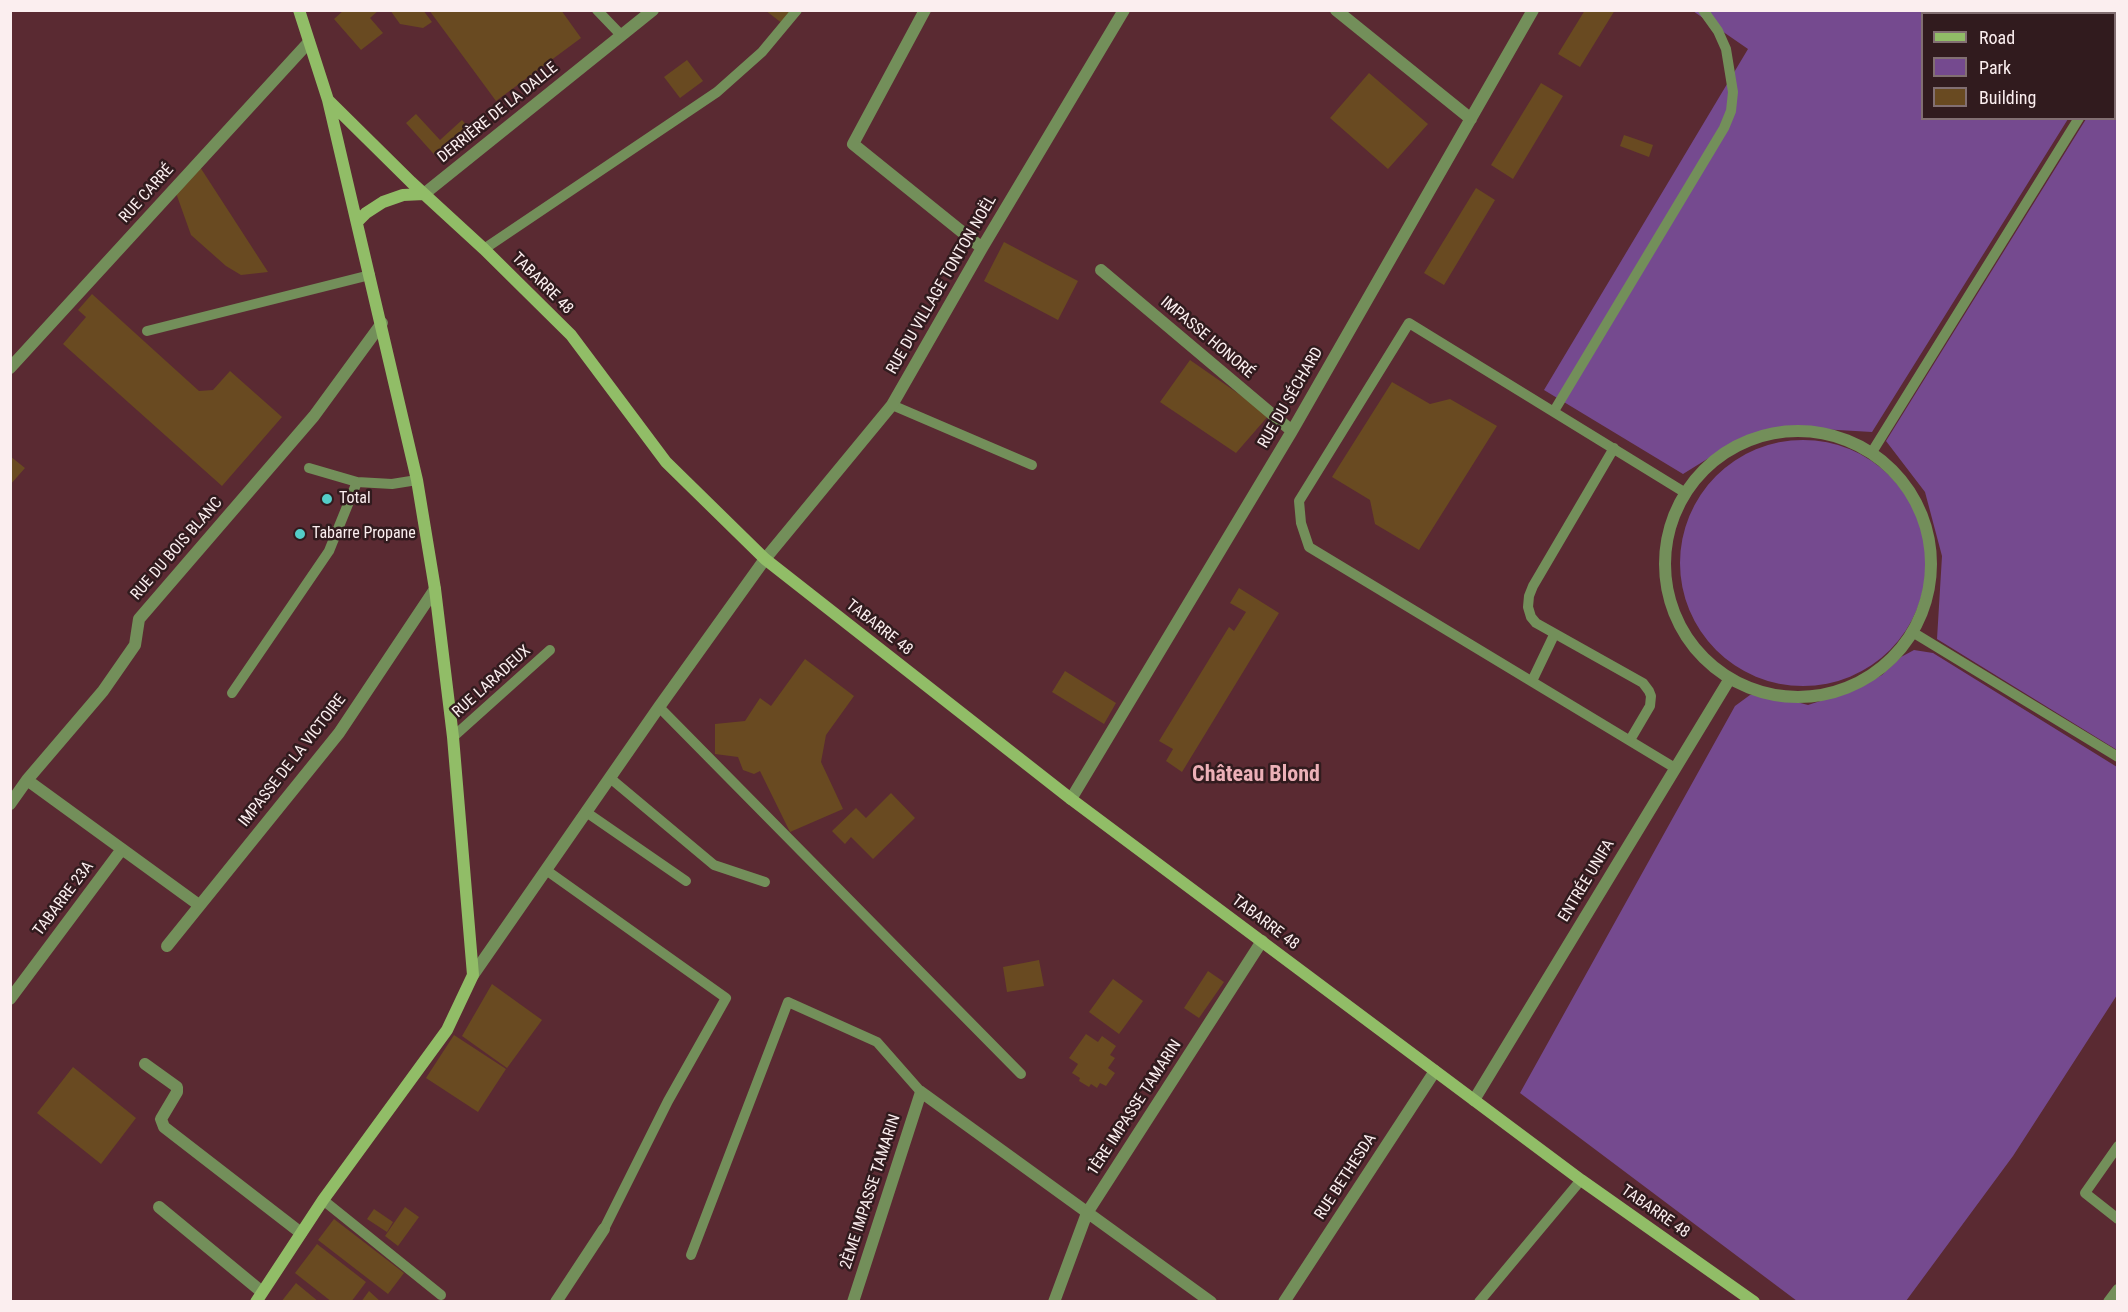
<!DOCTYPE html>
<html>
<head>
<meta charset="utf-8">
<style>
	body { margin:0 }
	#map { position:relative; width:2128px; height:1312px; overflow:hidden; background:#5a2a32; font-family:"Roboto Condensed",sans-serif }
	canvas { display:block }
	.frame { position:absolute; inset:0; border:12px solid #fbeeef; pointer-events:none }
	.legend { position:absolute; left:1921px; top:12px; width:195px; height:108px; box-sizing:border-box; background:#311b1e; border:2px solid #826f72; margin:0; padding:8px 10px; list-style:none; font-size:18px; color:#fbeeef }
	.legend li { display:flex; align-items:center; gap:12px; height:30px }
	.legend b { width:30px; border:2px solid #826f72 }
</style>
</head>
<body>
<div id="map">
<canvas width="2128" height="1312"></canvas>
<div class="frame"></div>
<ul class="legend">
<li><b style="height:8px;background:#91bd67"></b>Road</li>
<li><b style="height:16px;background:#754a8f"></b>Park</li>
<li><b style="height:16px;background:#694a21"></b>Building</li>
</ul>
</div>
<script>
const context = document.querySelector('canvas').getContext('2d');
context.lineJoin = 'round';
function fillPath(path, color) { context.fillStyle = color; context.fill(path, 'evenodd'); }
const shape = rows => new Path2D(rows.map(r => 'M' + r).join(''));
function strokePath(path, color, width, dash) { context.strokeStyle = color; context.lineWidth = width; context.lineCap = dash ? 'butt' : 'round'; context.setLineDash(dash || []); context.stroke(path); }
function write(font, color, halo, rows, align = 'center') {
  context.font = font + ' "Roboto Condensed",sans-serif'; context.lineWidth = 5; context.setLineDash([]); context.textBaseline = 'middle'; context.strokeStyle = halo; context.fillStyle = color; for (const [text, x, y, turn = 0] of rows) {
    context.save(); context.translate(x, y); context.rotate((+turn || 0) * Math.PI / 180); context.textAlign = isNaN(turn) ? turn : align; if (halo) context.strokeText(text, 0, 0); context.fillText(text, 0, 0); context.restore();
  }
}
fillPath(shape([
	[2075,10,2079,13,1922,14,1922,118,2068,119,1872,432,1804,428,1741,438,1683,474,1544,390,1748,49,1693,11],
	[2115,37,2118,40,2117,750,1937,639,1942,556,1925,492,1886,441,2086,119,2114,118],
	'1680 563a123 123 0 1 1 246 0a123 123 0 1 1-246 0Z',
	[1914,650,1933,653,2117,767,2117,995,2013,1156,1906,1301,1797,1301,1520,1093,1735,706,1750,695,1766,694,1808,705,1854,690,1882,675,1901,657]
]), '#754a8f');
fillPath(shape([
	[344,10,379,10,370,18,383,33,361,50,334,19],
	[390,10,423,10,432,22,423,28,400,24],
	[429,10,561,10,581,38,496,101],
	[765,10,793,10,783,24],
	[1585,10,1615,10,1580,67,1558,54],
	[687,60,703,81,680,98,664,77],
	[1369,73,1428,124,1388,169,1330,118],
	[1541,83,1563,96,1513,179,1491,165],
	[416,114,440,140,462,120,472,131,440,161,406,123],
	[1624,135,1653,145,1649,157,1620,146],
	[200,167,268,272,241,275,226,266,191,235,176,193],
	[1476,188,1495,200,1444,285,1424,273],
	[1004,242,1078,281,1058,320,984,281],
	[92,294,199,391,213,390,230,371,282,417,222,486,63,344,86,317,78,310],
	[1190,360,1269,415,1236,453,1160,402],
	[1392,382,1430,404,1450,399,1497,426,1419,550,1375,524,1370,500,1332,477],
	[10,456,25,468,10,485],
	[1239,588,1279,613,1182,772,1166,761,1173,749,1159,741,1229,627,1234,631,1246,612,1230,603],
	[805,659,854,696,826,735,821,762,843,809,790,832,760,771,754,774,743,770,738,757,715,754,715,724,745,721,760,698,771,706],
	[1065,671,1116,703,1104,724,1052,692],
	[891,793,915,818,873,859,851,837,845,844,832,831,856,808,866,818],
	[1039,960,1044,986,1007,992,1003,967],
	[1208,971,1224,982,1199,1018,1184,1008],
	[1113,979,1143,1001,1119,1034,1089,1012],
	[492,984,542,1020,507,1068,462,1036],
	[1086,1034,1098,1042,1102,1036,1116,1046,1110,1055,1115,1058,1108,1068,1115,1073,1106,1086,1100,1083,1097,1088,1091,1084,1089,1087,1079,1081,1080,1078,1072,1073,1078,1064,1069,1058],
	[454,1035,506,1069,478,1112,426,1078],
	[73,1067,136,1118,101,1164,37,1113],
	[405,1207,419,1217,398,1246,385,1236],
	[374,1209,393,1222,387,1232,367,1219],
	[334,1219,404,1273,388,1294,318,1240],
	[317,1244,366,1282,351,1302,332,1302,295,1273],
	[296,1283,319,1302,281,1302],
	[369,1291,381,1302,361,1302]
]), '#694a21');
strokePath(shape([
	[597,10,621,35],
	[484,249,717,92,762,52,797,10],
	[147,331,370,275],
	[892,405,1032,465],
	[1554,411,1724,128,1731,111,1733,92,1726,49,1718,31,1703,10],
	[1614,448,1533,586,1529,596,1528,607,1531,617,1536,623,1643,683,1649,691,1651,696,1650,706,1630,740],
	[1872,452,2079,118],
	[309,468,357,482,392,484,417,480],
	[1914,633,2118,757],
	[1532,681,1554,635],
	[232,693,329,551,357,482],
	[659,707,1021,1074],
	[453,737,550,650],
	[1675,768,1309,547,1301,523,1299,501,1409,323,1684,492],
	[610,778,714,865,765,882],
	[586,812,686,881],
	[546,870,726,998,668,1101,604,1229],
	[2118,1146,2085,1193,2118,1219],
	[323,1200,441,1295],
	[691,1255,788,1002,877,1042,921,1092],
	[1479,1302,1581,1180]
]), '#738f5a', 10);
strokePath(shape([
	[925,10,853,144,982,248],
	[1336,10,1471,119],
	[2087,10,2092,14],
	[2112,14,2114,10],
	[2114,28,2118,30],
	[424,194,653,10],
	[1101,270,1292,431],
	[10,368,309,42],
	'1665 564a133 133 0 1 1 266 0a133 133 0 1 1-266 0Z',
	[27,780,199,905],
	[1071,799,1292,431,1533,10],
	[10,804,27,780,103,691,135,645,139,619,314,416,382,323],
	[167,946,339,733,435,589],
	[473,975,659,707,765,559,892,405,982,248,1124,10],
	[10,999,122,849],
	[145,1064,177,1087,177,1092,161,1119,164,1127,301,1233],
	[1474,1100,1729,680],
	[159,1207,262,1292],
	[556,1302,604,1229],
	[853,1302,921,1092,1211,1302],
	[1054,1302,1087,1213,1262,941],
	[1284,1302,1435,1071],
	[2109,1302,2118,1290]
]), '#738f5a', 12);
strokePath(shape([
	[328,100,411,182,484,249,571,335,666,462,765,559,1071,799,1581,1180,1754,1302],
	[357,222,366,213,383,202,403,195,424,194],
	[256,1302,323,1200,447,1030,473,975,453,737,435,589,417,480,328,100,299,10]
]), '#91bd67', 12);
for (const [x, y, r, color] of [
	[327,499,6,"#54cdc8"],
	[300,534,6,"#54cdc8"]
]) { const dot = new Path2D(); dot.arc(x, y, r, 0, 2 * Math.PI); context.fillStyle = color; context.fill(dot); strokePath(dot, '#311b1e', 2); }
write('16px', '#fbeeef', '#311b1e', [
	["DERRIÈRE DE LA DALLE",498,113,-39],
	["RUE CARRÉ",147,194,-48],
	["TABARRE 48",542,284,45],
	["RUE DU VILLAGE TONTON NOËL",942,285,-60],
	["IMPASSE HONORÉ",1207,338,40],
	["RUE DU SÉCHARD",1291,398,-60],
	["RUE DU BOIS BLANC",177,549,-49],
	["TABARRE 48",879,628,38],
	["RUE LARADEUX",492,682,-42],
	["IMPASSE DE LA VICTOIRE",293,761,-52],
	["ENTRÉE UNIFA",1587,881,-59],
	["TABARRE 23A",64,899,-53],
	["TABARRE 48",1265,923,37],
	["1ÈRE IMPASSE TAMARIN",1135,1108,-57],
	["RUE BETHESDA",1346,1177,-57],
	["2ÈME IMPASSE TAMARIN",871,1192,-72],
	["TABARRE 48",1655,1212,35]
]);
write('16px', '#fbeeef', '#311b1e', [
	["Total",339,499],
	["Tabarre Propane",312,534]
], 'left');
write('bold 22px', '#ecb0b7', '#311b1e', [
	["Château Blond",1256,775]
]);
</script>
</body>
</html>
